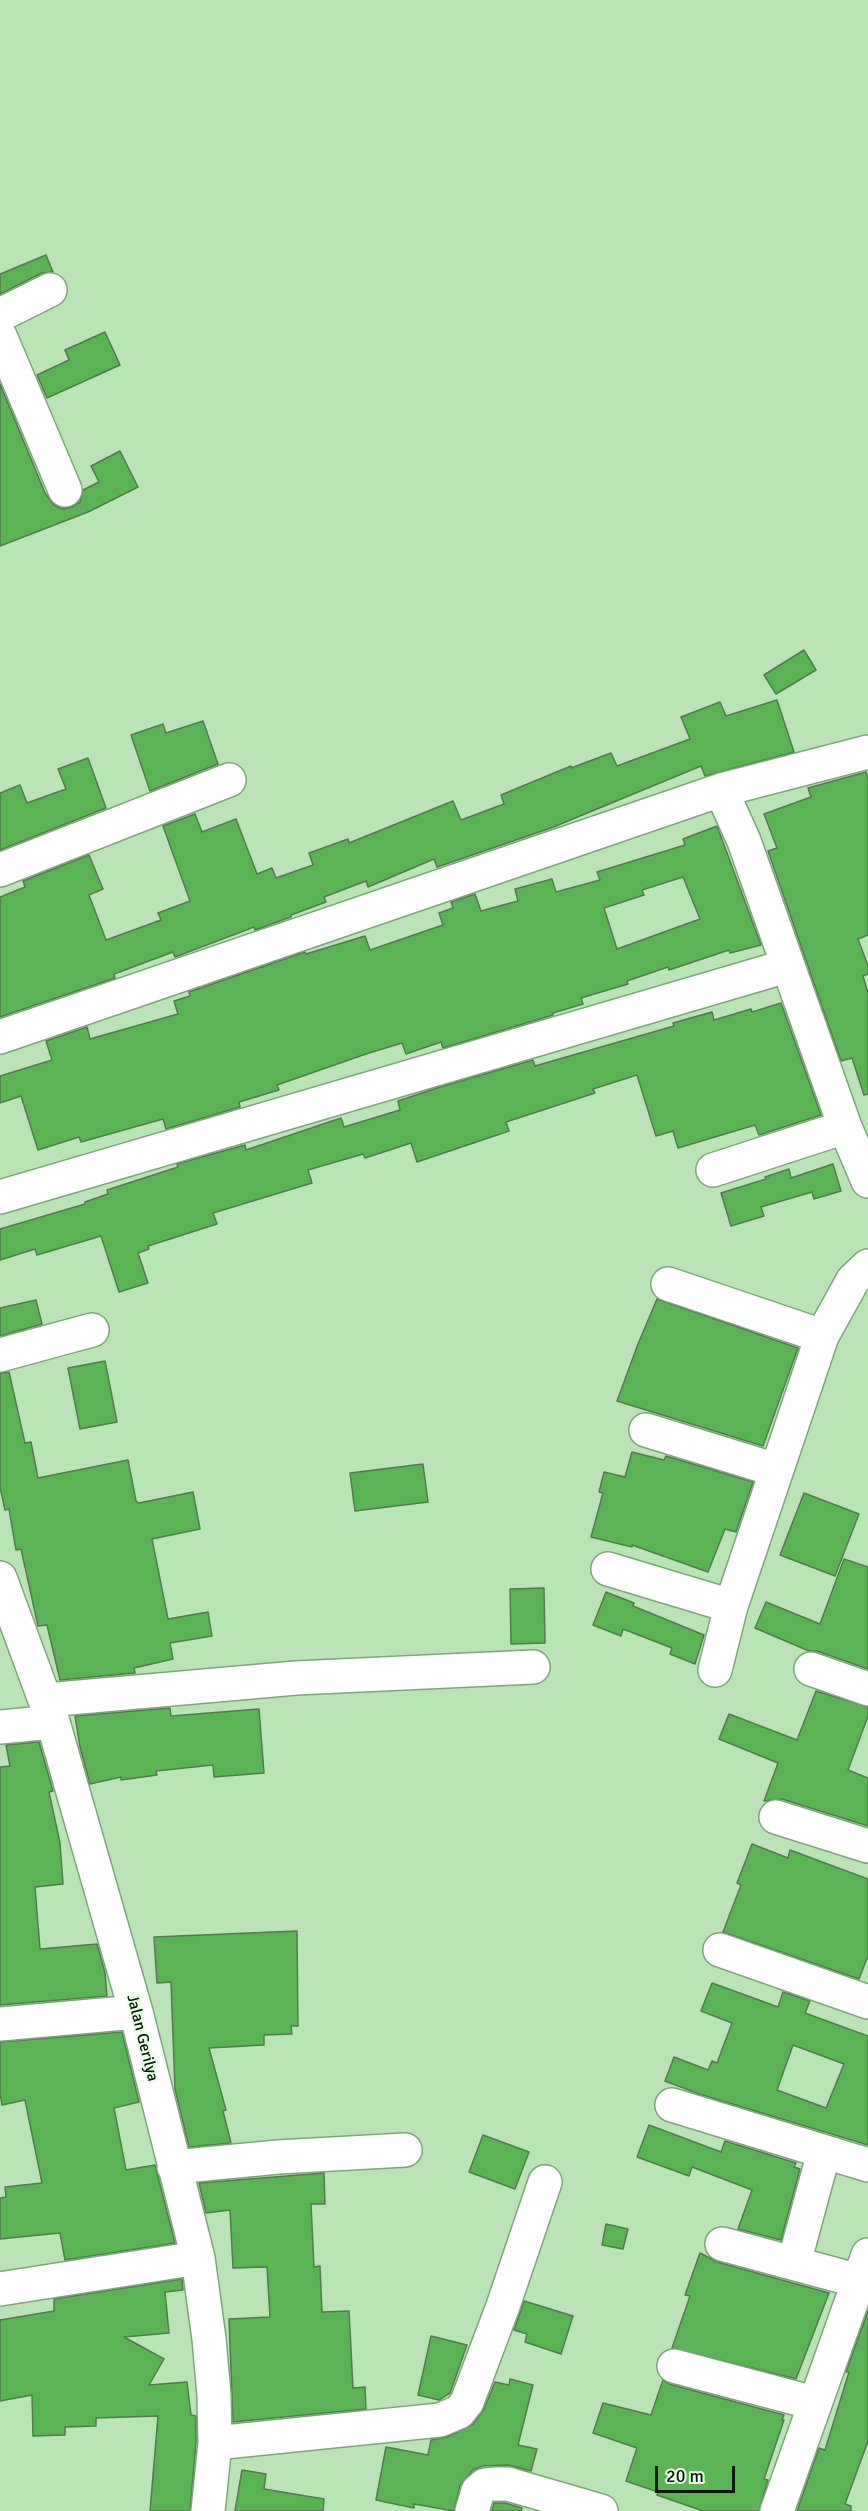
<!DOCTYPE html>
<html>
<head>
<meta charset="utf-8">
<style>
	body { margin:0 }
	#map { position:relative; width:868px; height:2511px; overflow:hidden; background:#bae4b6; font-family:Signika,sans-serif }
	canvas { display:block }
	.scale { position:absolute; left:655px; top:2466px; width:80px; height:27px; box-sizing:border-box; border:3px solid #091808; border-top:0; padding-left:8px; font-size:18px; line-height:21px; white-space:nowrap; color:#091808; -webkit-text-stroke:4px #e9fee7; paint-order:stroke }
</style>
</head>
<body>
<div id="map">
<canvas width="868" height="2511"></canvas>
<div class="scale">20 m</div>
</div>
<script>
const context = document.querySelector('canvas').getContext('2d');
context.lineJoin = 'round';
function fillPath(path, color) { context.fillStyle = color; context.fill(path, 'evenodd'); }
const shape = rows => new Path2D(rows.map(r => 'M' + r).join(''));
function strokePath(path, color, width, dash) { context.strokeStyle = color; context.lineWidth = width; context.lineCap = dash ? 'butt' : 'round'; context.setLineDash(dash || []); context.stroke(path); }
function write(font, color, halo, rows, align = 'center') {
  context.font = font + ' Signika,sans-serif'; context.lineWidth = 4.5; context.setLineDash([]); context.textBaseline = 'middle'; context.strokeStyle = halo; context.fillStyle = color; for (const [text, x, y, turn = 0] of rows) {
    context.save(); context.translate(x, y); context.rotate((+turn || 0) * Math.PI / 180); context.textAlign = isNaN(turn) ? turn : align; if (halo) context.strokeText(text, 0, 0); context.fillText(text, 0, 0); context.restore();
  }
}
const building = shape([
	[46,255,53,272,42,273,0,294,0,274,46,255],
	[105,332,120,365,47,398,37,375,69,360,65,350,105,332],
	[0,384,45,493,54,505,63,509,72,507,80,502,83,490,99,482,91,466,120,451,138,487,88,512,0,546,0,384],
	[804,650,816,670,776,694,764,675,804,650],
	[777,700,794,752,705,776,701,766,551,828,437,867,434,859,368,887,366,881,324,897,326,902,291,915,291,917,255,930,254,927,175,957,173,952,114,974,115,978,0,1017,0,897,25,887,23,881,89,855,103,889,89,895,106,940,161,920,158,913,190,901,163,826,195,814,202,832,236,819,257,874,272,868,276,878,313,865,309,853,348,839,349,843,453,801,461,820,504,804,501,795,571,766,571,768,611,753,617,766,690,739,681,717,720,702,726,716,777,700],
	[203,721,218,764,150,791,131,735,163,724,166,733,203,721],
	[88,758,106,808,0,850,0,793,20,785,27,803,66,789,58,769,88,758],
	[866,772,868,779,868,935,858,939,868,966,868,974,863,976,868,993,868,1094,864,1095,852,1058,841,1061,768,851,777,848,764,814,811,797,808,788,866,772],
	[717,826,761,945,730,953,729,950,669,970,668,967,627,981,628,984,581,998,583,1004,553,1013,553,1015,443,1048,441,1042,406,1054,402,1043,366,1054,277,1085,279,1090,239,1102,240,1107,166,1129,163,1119,81,1142,79,1137,38,1150,21,1096,0,1103,0,1076,52,1060,46,1041,87,1027,90,1039,178,1014,174,1001,190,996,189,992,305,952,306,954,365,936,370,950,443,925,439,913,453,908,451,902,475,894,481,911,518,901,515,889,552,879,556,892,600,880,597,872,685,845,683,839,717,826],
	[683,877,700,919,617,949,604,908,644,895,642,890,683,877],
	[781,1003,821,1115,759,1135,755,1125,678,1148,673,1131,656,1136,637,1075,593,1089,595,1093,506,1122,509,1131,417,1162,411,1143,365,1158,363,1154,308,1170,312,1183,213,1213,217,1224,148,1246,149,1249,138,1253,148,1283,119,1292,101,1236,37,1255,35,1249,0,1260,0,1229,85,1204,85,1202,108,1194,107,1190,178,1167,177,1164,245,1145,246,1150,341,1118,344,1127,400,1110,398,1101,440,1087,533,1060,535,1066,674,1026,673,1023,712,1012,714,1020,751,1009,752,1012,781,1003],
	[833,1164,841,1191,814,1199,812,1192,761,1207,764,1216,731,1226,721,1193,766,1179,765,1177,789,1169,791,1178,833,1164],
	[657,1299,798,1348,763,1446,617,1401,638,1344,657,1299],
	[36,1300,42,1324,0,1336,0,1308,36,1300],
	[105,1361,117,1422,80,1429,68,1368,105,1361],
	[9,1372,25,1443,31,1442,38,1478,128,1460,136,1501,139,1503,193,1492,200,1529,152,1539,168,1619,208,1612,212,1636,170,1643,173,1659,134,1668,135,1673,60,1680,47,1625,38,1626,21,1549,16,1550,9,1509,5,1510,0,1487,0,1373,9,1372],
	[632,1452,664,1460,666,1456,753,1482,736,1532,725,1529,708,1572,632,1545,632,1547,591,1537,603,1493,599,1492,604,1472,625,1477,632,1452],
	[423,1464,428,1502,355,1511,350,1473,423,1464],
	[804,1493,859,1514,835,1576,780,1555,804,1493],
	[844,1559,868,1567,868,1669,817,1651,809,1651,755,1628,766,1602,820,1624,844,1559],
	[544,1588,545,1643,511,1644,510,1589,544,1588],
	[606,1592,634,1603,633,1606,704,1635,695,1664,670,1654,672,1648,623,1629,621,1636,593,1625,606,1592],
	[816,1691,868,1707,868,1716,848,1770,868,1778,868,1826,782,1799,764,1801,778,1763,719,1739,729,1714,797,1740,816,1691],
	[170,1708,171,1716,259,1709,264,1773,214,1777,213,1765,156,1771,157,1775,121,1780,121,1777,90,1784,80,1747,75,1716,170,1708],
	[39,1742,53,1791,49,1792,60,1843,63,1884,35,1887,40,1949,97,1944,105,1973,107,1996,0,2005,0,1767,10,1766,6,1745,39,1742],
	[752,1844,788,1858,790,1850,868,1879,868,1956,859,1979,723,1932,741,1885,737,1883,752,1844],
	[297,1931,298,2026,291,2026,292,2034,264,2035,264,2045,209,2048,226,2110,223,2111,231,2143,189,2147,175,2089,171,1982,157,1983,154,1937,297,1931],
	[712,1983,778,2007,783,1992,810,2001,805,2013,868,2036,868,2145,699,2094,665,2081,674,2057,708,2070,712,2061,717,2063,732,2023,701,2011,712,1983],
	[793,2045,844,2064,826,2108,777,2090,793,2045],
	[122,2032,139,2102,114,2108,126,2170,155,2165,175,2243,65,2260,60,2233,0,2239,0,2198,6,2197,5,2187,42,2183,25,2100,2,2105,0,2093,0,2042,122,2032],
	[649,2125,721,2152,725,2141,796,2163,794,2167,800,2169,781,2240,738,2229,752,2190,692,2167,689,2176,637,2157,649,2125],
	[483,2135,529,2152,515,2189,469,2172,483,2135],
	[324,2173,325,2204,311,2204,314,2267,320,2266,322,2312,349,2311,353,2388,365,2387,366,2409,233,2422,229,2319,270,2317,267,2267,233,2268,230,2210,206,2213,199,2183,324,2173],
	[606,2224,628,2229,623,2249,602,2245,606,2224],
	[700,2253,717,2262,829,2293,796,2379,672,2348,690,2296,685,2295,700,2253],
	[182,2279,183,2290,165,2292,169,2333,124,2337,164,2359,149,2385,187,2382,191,2415,196,2416,196,2442,190,2511,150,2511,158,2416,96,2418,96,2426,65,2427,65,2435,33,2436,32,2395,0,2401,0,2320,54,2311,54,2299,182,2279],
	[524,2301,573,2316,561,2354,525,2342,527,2334,514,2330,524,2301],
	[868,2311,868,2441,845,2504,851,2506,851,2511,797,2511,819,2448,825,2450,849,2372,846,2372,868,2311],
	[431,2336,467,2345,450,2393,439,2400,418,2395,431,2336],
	[510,2379,533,2385,518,2445,537,2449,531,2471,508,2465,483,2466,473,2470,460,2485,454,2511,414,2504,414,2508,376,2500,386,2447,428,2455,431,2440,447,2437,473,2424,484,2409,495,2382,509,2385,510,2379],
	[663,2380,669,2384,784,2415,782,2420,784,2420,764,2479,768,2480,759,2511,703,2511,657,2495,658,2492,626,2481,637,2448,593,2433,603,2403,651,2415,663,2380],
	[242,2470,266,2474,264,2489,324,2499,323,2511,235,2511,242,2470],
	[494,2503,505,2503,522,2508,521,2511,492,2511,494,2503]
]);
fillPath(building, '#5bb355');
strokePath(building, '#547a50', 1.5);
const minor = shape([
	[0,315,50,290],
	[0,336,65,490],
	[721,790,744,841,845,1127,868,1181],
	[0,870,229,780],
	[0,1037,721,790,868,752],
	[713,1170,845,1127],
	[0,1197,787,966],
	[668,1284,822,1336],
	[0,1355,92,1330],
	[646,1430,776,1470],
	[608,1569,731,1606],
	[0,1578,53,1722,136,2012,198,2258,209,2339,214,2395,215,2443,208,2511],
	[811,1669,868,1689],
	[715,1670,731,1606,822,1336,853,1280,868,1266],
	[46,1700,296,1678,533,1667],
	[0,1727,53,1722],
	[776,1817,868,1846],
	[720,1950,868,2002],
	[0,2024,136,2012],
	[672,2105,868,2165],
	[174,2167,278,2157,405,2150],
	[722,2244,859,2281],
	[794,2263,824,2152],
	[0,2289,198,2258],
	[674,2366,814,2403],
	[215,2443,440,2420,459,2412,467,2402,503,2306,545,2182],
	[472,2511,478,2491,485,2485,493,2484,508,2484,601,2511],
	[777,2511,868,2255]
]);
strokePath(minor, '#7ea67b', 36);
strokePath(minor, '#fff', 33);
write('16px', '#091808', '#e9fee7', [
	["Jalan Gerilya",142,2038,76]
]);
</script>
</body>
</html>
